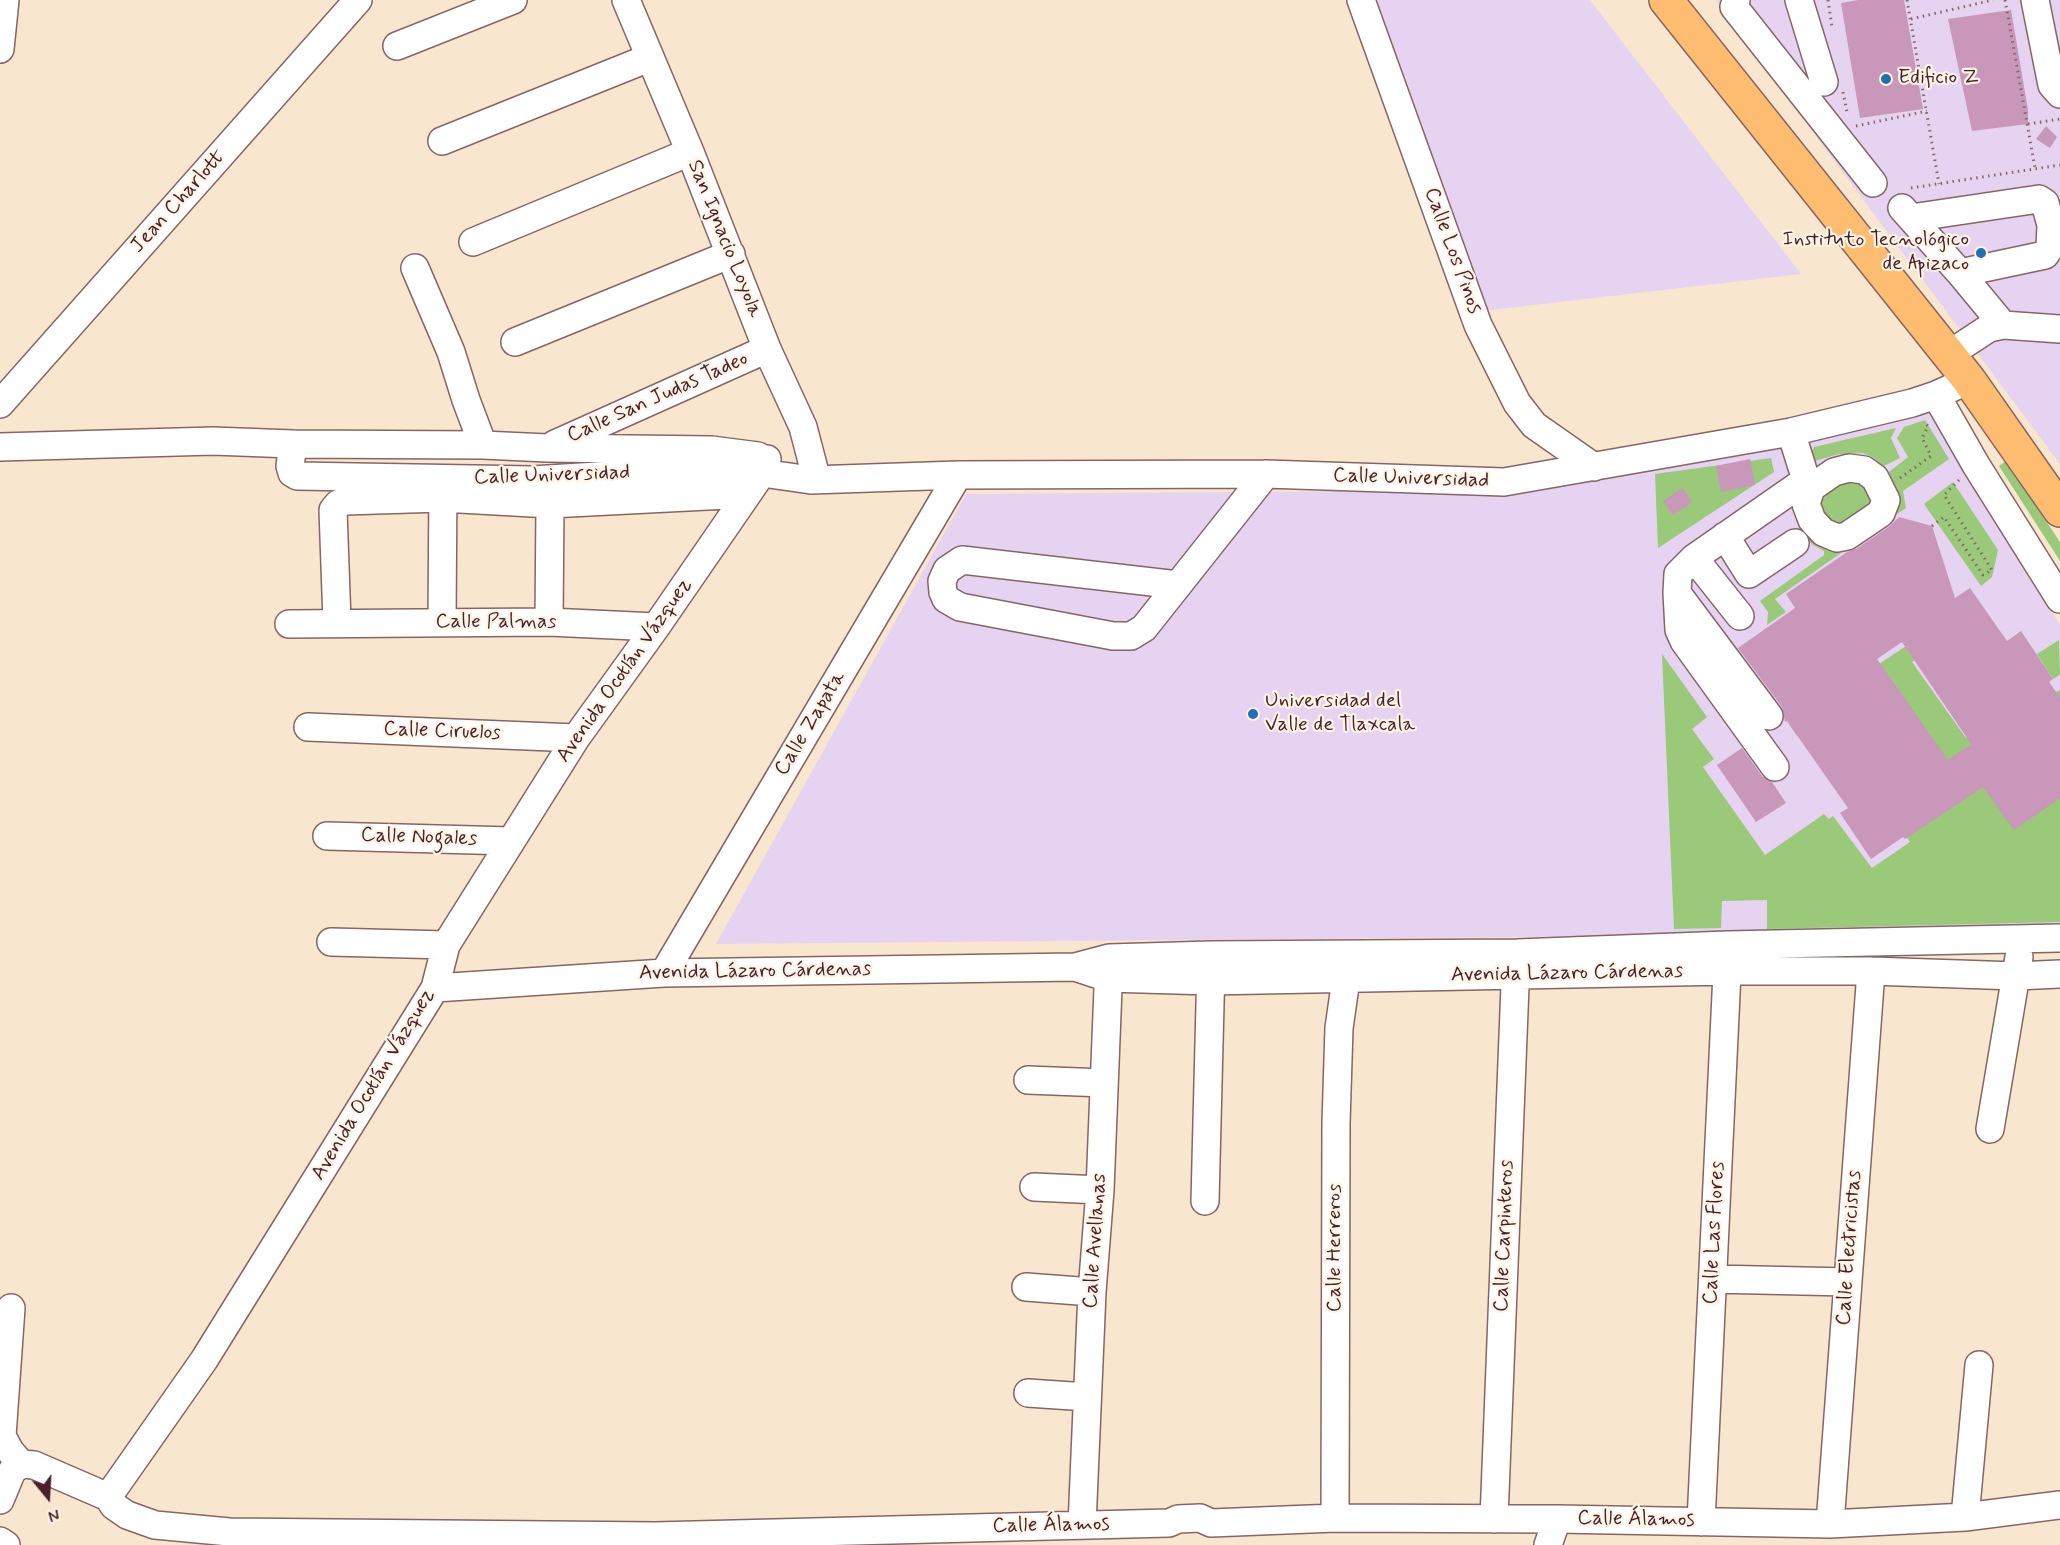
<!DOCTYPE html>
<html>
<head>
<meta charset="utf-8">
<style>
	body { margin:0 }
	#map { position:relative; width:2060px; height:1545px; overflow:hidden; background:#f8e6ce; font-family:Mynerve,sans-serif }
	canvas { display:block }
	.north { position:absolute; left:18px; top:1467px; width:60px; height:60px; -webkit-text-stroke:4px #fcf5e5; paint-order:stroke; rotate:162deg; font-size:16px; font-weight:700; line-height:24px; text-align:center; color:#4a1f2b }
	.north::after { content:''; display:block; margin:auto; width:21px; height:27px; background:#4a1f2b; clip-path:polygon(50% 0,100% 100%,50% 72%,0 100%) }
</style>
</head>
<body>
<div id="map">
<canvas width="2060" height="1545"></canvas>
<div class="north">N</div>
</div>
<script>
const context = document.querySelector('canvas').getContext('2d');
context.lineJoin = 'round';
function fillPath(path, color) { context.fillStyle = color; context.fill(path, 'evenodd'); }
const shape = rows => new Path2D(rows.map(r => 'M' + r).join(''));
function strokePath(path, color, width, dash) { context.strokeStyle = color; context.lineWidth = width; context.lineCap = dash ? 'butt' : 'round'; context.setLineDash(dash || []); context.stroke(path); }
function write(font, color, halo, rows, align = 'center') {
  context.font = font + ' Mynerve,sans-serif'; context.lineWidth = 4.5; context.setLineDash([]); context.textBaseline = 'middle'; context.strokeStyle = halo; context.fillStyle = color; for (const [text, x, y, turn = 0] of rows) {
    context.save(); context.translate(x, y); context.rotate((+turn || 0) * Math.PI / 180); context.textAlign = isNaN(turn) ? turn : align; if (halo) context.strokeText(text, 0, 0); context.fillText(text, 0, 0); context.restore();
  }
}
fillPath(shape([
	[1371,0,1590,0,1801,274,1482,311],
	[1716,0,2060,0,2060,464,1745,41],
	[1931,412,2060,625,2060,932,716,944,966,494,1504,490,1652,469]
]), '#e5d3f1');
fillPath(shape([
	[1925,420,1949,459,1903,491,1906,508,1895,515,1897,500,1896,488,1889,472,1908,457,1897,438,1904,427],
	[1896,428,1891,438,1900,458,1884,466,1874,458,1863,453,1839,454,1808,463,1800,455,1812,451,1814,447],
	[1771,458,1774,472,1658,548,1655,474],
	[2006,461,2060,542,2060,561,1999,466],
	[1848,481,1860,483,1866,487,1870,499,1868,507,1845,524,1830,524,1820,506,1822,500,1826,494,1842,482],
	[1953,482,1998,550,1992,577,1981,586,1924,504],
	[1794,510,1801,527,1809,537,1819,545,1841,553,1775,599,1786,612,1767,625,1768,612,1760,601,1824,555,1824,551,1813,545,1801,533],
	[1936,626,1946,639,1912,662,1966,738,2049,682,2056,692,2060,690,2060,922,1767,929,1767,900,1722,901,1721,928,1674,929,1662,654,1707,717,1692,729,1714,759,1703,767,1765,855,1824,814,1829,819,1833,816,1872,868,1910,842,1823,717,1797,736,1789,724],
	[2059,640,2060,675,2053,679,2037,654]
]), '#99c979');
fillPath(shape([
	[1858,0,1904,0,1923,109,1860,118,1841,3],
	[2011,10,2028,110,2028,124,1972,131,1948,19],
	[2046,126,2057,137,2050,148,2036,139],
	[1750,459,1755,485,1721,492,1716,466],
	[1683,488,1692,502,1673,515,1663,501],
	[1899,517,1932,526,1955,598,1970,588,2007,641,2021,631,2053,679,2049,682,2060,698,2060,798,2014,830,1983,787,1905,839,1903,837,1871,859,1840,813,1848,808,1787,721,1785,722,1782,707,1738,648,1795,608,1786,594,1847,552,1856,549,1890,526],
	[1902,642,1971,744,1948,760,1877,659],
	[1742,748,1762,776,1772,782,1786,803,1756,822,1717,765]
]), '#c897b9');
const minor = shape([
	[626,0,690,152,767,349,803,427,814,469,811,480],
	[1361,0,1478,325,1517,403,1534,425,1594,467],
	[1736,0,1734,7,1873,183],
	[1799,0,1824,82],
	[2035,0,2052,85,2060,94],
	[397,46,513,0],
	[0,49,5,0],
	[442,141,649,58],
	[1902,208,1960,273,2003,325,2060,329],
	[1911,218,2039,199,2045,203,2051,225,2050,248,2045,255,1960,273],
	[473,242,690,152],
	[415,268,451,352,466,400,483,445],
	[515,342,731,254],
	[1948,355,1989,328,2003,325],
	[1936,395,1976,465,2060,599],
	[0,404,358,0],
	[293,444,290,466,292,473,297,476,532,480,712,469,762,473,811,480,958,475,1266,474,1504,482,1791,432,1912,403,1936,395,1969,380],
	[555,444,767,349],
	[0,447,213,441,293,444,483,445,547,448,712,450,758,456],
	[1806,480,1811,488,1806,504,1812,520,1823,532,1837,538,1847,536,1881,513,1886,500,1875,478,1864,470,1849,468,1834,472,1811,488],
	[1725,536,1749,574,1795,543],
	[1694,558,1740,616],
	[1178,585,962,560,947,570,942,581,943,592,946,599,960,607,1113,636,1131,636,1144,628,1266,474],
	[1677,593,1679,630,1684,641,1775,767],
	[337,622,333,510,338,504,345,501,442,498,550,504,747,494],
	[442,622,443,482],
	[549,622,550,504],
	[289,624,549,622,656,627],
	[1769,716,1677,593,1678,574,1694,558,1806,480,1791,432],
	[308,727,576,738],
	[327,836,511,841],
	[331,942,446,945],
	[1075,967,1108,978,1210,981,1727,971,1871,971,2016,976,2060,974],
	[664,973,958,475],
	[435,988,664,973,1075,967,1109,958,1211,955,1517,953,1728,945,2060,938],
	[1028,1080,1104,1083],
	[1990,1129,2019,957],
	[1034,1187,1100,1190],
	[1205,1201,1211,965],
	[1713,1279,1848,1282],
	[1026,1287,1092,1292],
	[11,1308,2,1436,10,1451,21,1464],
	[1028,1393,1087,1397],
	[108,1497,204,1360,435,988,446,945,576,738,656,627,762,473,767,459],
	[0,1500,12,1471,21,1464,34,1465,108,1497,114,1506,127,1515,155,1525,229,1532,655,1536,1169,1523,1178,1519,1200,1518,1211,1523,1335,1518,1557,1519,1830,1524,1965,1517,2060,1505],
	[1965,1517,1979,1365],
	[1335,1518,1336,1123,1339,1028,1346,979],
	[1494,1519,1516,960],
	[1701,1522,1728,952],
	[1830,1524,1871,971],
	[1082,1525,1092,1292,1100,1190,1109,963],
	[0,1541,6,1545],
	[1548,1545,1557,1519]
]);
const major = shape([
	[1666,0,1969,380,2060,510]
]);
strokePath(minor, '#876564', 30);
strokePath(major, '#876564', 36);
strokePath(shape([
	[1828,0,1832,27],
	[1907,0,1939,184],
	[2005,0,2035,168],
	[1911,19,1993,0],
	[1843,92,1847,112],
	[2028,124,2060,119],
	[1856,126,1927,111],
	[1911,188,2060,165],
	[1900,478,1931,456,1922,438,1928,426,1926,424],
	[1932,526,1944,517,1983,575,1992,570,1944,495,1959,480]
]), '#876564', 3, [1.5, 4.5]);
strokePath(minor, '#fff', 27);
strokePath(major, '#fdbc70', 33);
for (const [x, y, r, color] of [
	[1886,79,6,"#1f6fb2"],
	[1981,253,6,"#1f6fb2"],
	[1253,714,6,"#1f6fb2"]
]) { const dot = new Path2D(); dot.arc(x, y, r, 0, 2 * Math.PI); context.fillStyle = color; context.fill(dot); strokePath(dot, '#fcf5e5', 2); }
write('21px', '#4a1f2b', '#fcf5e5', [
	["Edificio Z",1898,79],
	["Instituto Tecnológico",1969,241,"right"],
	["de Apizaco",1969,265,"right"],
	["Universidad del",1265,702],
	["Valle de Tlaxcala",1265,726]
], 'left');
write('21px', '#4a1f2b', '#fcf5e5', [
	["Jean Charlott",179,202,-48],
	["San Ignacio Loyola",724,239,68],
	["Calle Los Pinos",1452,251,70],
	["Calle San Judas Tadeo",658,398,-24],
	["Calle Universidad",552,476,-2],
	["Calle Universidad",1411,479,2],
	["Calle Palmas",496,623],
	["Avenida Ocotlán Vázquez",625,671,-55],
	["Calle Zapata",811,724,-59],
	["Calle Ciruelos",442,732,2],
	["Calle Nogales",419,838,2],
	["Avenida Lázaro Cárdenas",755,972,-1],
	["Avenida Lázaro Cárdenas",1567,974,-1],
	["Avenida Ocotlán Vázquez",374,1085,-59],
	["Calle Las Flores",1715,1233,-87],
	["Calle Carpinteros",1505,1236,-88],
	["Calle Avellanas",1096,1241,-86],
	["Calle Herreros",1336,1248,-90],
	["Calle Electricistas",1850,1248,-86],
	["Calle Álamos",1636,1520,1],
	["Calle Álamos",1051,1526,-1]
]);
</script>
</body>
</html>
